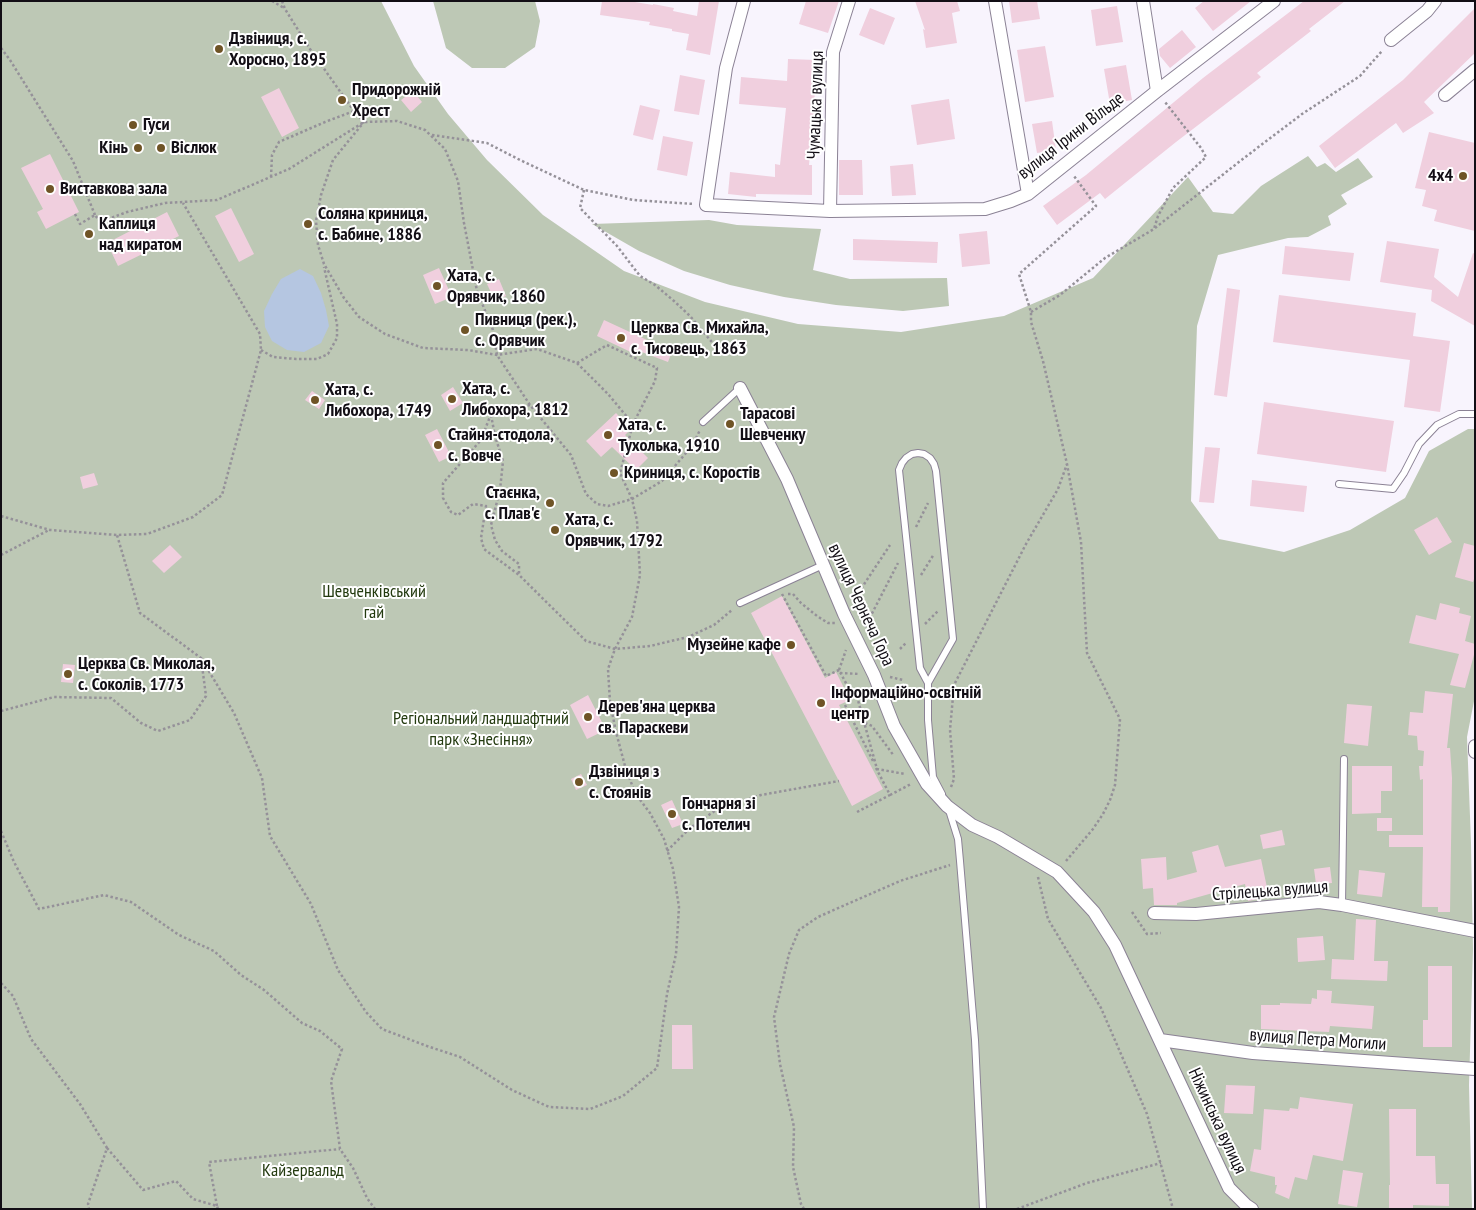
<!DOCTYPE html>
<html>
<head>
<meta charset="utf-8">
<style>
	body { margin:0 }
	#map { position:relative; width:1476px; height:1210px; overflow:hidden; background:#f8f4fd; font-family:"PT Sans Narrow",sans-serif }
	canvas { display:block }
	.frame { position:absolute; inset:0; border:2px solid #120e15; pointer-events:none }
</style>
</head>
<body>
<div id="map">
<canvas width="1476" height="1210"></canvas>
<div class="frame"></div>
</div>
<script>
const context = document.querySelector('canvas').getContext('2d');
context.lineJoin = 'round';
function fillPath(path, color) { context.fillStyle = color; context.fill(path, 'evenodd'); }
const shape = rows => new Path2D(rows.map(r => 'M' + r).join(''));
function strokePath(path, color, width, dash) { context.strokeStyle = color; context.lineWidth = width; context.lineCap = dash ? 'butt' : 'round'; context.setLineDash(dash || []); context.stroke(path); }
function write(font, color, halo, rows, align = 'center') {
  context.font = font + ' "PT Sans Narrow",sans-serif'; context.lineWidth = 4; context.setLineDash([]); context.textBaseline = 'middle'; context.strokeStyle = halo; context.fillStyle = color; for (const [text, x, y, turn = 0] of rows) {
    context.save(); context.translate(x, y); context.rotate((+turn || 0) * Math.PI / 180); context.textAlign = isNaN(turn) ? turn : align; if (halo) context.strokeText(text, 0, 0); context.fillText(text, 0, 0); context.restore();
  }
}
fillPath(shape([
	[1,1,381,1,414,66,448,114,487,160,543,215,624,271,705,302,798,324,901,332,1004,316,1093,278,1188,177,1213,212,1233,214,1261,186,1308,156,1317,167,1325,163,1336,172,1358,158,1373,177,1341,195,1347,204,1328,216,1331,225,1308,237,1288,238,1218,255,1197,326,1191,501,1219,539,1284,552,1350,530,1405,498,1429,451,1468,429,1475,429,1475,696,1467,737,1471,843,1473,949,1469,1085,1472,1209,1,1209],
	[433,1,535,1,540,21,535,47,505,68,472,68,446,48],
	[709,220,737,225,821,229,813,270,850,279,947,278,949,306,903,311,836,305,784,297,730,285,684,271,639,251,592,224]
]), '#bdc8b5');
fillPath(shape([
	[300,269,313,276,321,293,326,310,329,326,321,343,304,352,287,350,272,341,265,327,264,311,272,294,281,279]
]), '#b5c6e1');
fillPath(shape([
	[602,1,629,1,653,5,653,4,674,8,673,11,697,16,699,1,719,1,710,55,686,50,689,34,672,31,672,29,649,25,650,22,600,15],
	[806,1,839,1,828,33,799,24],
	[915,1,957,1,960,11,952,13,957,43,926,48,923,29,925,30],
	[1009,1,1037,1,1040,19,1012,23],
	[1204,1,1251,1,1213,31,1195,8],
	[1304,1,1345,1,1309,29,1311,31,1257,73,1261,77,1176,142,1105,199,1100,193,1057,225,1043,206,1086,175,1203,78],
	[1117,6,1123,42,1096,46,1091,10],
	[870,8,895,18,884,45,859,35],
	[1475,8,1475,53,1424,102,1434,113,1403,133,1396,123,1335,168,1319,146,1403,80],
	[1182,30,1196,47,1170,68,1160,56,1159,49],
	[1045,46,1054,97,1025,102,1017,50],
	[788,59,816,60,814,112,809,165,812,165,812,195,756,194,756,197,728,194,730,172,775,177,775,164,780,165,786,108,739,104,741,77,787,81],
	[1126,65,1132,100,1110,104,1104,69],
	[680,75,705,80,699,115,674,111],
	[279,88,299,128,282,137,261,97],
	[413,91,422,102,411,112,401,100],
	[949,99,955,139,917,145,911,105],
	[640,105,660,110,653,140,633,135],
	[1052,121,1056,150,1037,153,1032,124],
	[1429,132,1475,143,1475,231,1434,221,1437,210,1422,206,1426,190,1415,188],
	[663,136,693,142,687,176,657,170],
	[50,154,79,212,46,229,37,212,43,209,21,168],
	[839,160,862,160,863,195,839,195],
	[913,164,916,195,892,196,890,166],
	[231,208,254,254,239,262,215,216],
	[167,212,179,236,118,266,107,243],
	[987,231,990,264,962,267,959,234],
	[853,239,938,242,937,263,853,260],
	[1387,241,1439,249,1434,277,1458,297,1473,253,1475,254,1475,326,1431,301,1432,290,1380,282],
	[1285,246,1354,253,1350,281,1282,274],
	[439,268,452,297,435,304,423,275],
	[499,279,506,296,495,301,487,284],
	[1227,288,1240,290,1227,397,1214,395],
	[1279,295,1416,313,1413,336,1450,341,1440,412,1404,407,1410,360,1273,342],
	[604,320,660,346,660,345,673,349,668,362,639,351,637,355,597,336],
	[453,387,463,403,450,411,441,395],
	[312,391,325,400,319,409,305,400],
	[1264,402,1394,421,1386,472,1257,454],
	[616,413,631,429,625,435,648,458,636,470,612,447,601,457,586,441],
	[437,429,451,456,439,462,425,435],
	[1205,447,1220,448,1214,503,1199,502],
	[94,473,98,485,83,489,80,477],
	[1252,480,1307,486,1304,512,1250,506],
	[1437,517,1452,542,1429,555,1414,530],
	[1464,543,1475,546,1475,576,1473,582,1455,577],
	[170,545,182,557,164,573,152,561],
	[782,596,825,678,836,672,850,700,839,705,883,789,852,806,751,613],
	[1440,603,1460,608,1459,613,1471,616,1465,641,1475,644,1475,651,1465,688,1450,685,1459,654,1409,643,1416,615,1436,620],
	[63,664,75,665,73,683,61,682],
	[1425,691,1453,694,1447,748,1450,748,1452,778,1450,912,1438,912,1438,907,1422,907,1423,847,1389,847,1389,835,1423,835,1423,779,1420,780,1419,766,1423,766,1424,751,1418,750,1417,736,1408,735,1410,712,1423,713],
	[588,695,606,730,587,739,570,705],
	[1347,704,1372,706,1368,746,1344,743],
	[1352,766,1392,766,1392,791,1381,791,1381,813,1352,814],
	[581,774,587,785,576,790,571,779],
	[672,800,683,824,672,828,661,805],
	[1377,818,1392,818,1392,831,1377,831],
	[1282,830,1285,845,1263,849,1260,835],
	[1218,845,1225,867,1261,859,1269,897,1248,901,1245,884,1177,903,1177,905,1154,905,1153,888,1143,889,1141,859,1166,857,1167,880,1197,872,1192,852],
	[1330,867,1332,883,1316,884,1314,869],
	[1359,870,1385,873,1382,897,1357,894],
	[1356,919,1376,920,1374,961,1388,961,1387,981,1331,979,1332,959,1354,960],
	[1323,936,1325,960,1298,962,1297,938],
	[1428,966,1452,966,1452,1047,1423,1047,1423,1020,1428,1020],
	[1317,990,1332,991,1331,1003,1374,1006,1372,1029,1330,1026,1329,1032,1261,1029,1261,1005,1280,1005,1280,1003,1311,1004,1312,998,1317,999],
	[672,1025,692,1025,693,1069,672,1069],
	[1226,1085,1255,1086,1253,1114,1224,1113],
	[1300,1097,1353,1104,1343,1161,1313,1155,1307,1180,1295,1177,1289,1199,1275,1193,1277,1185,1275,1185,1275,1177,1250,1171,1254,1149,1261,1150,1264,1109,1289,1111,1290,1108,1298,1109],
	[1389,1109,1416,1109,1416,1156,1435,1156,1436,1184,1449,1184,1449,1206,1413,1205,1413,1209,1389,1209,1389,1185,1390,1185],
	[1343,1170,1363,1173,1357,1207,1338,1204]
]), '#f0cfde');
const lane = shape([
	[703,422,740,388],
	[1339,484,1393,489,1404,473,1419,444,1437,425,1459,414,1475,414],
	[740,603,823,565],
	[928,683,953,639,936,471,934,464,930,458,924,454,918,453,912,454,906,458,902,463,899,470,920,668,928,683,928,720,933,777,942,794],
	[949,810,958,839,960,861,975,1040,983,1209],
	[1342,905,1344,759]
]);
const street = shape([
	[744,1,726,68,706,205,830,211,985,209,1011,201,1028,194,1157,91,1274,1],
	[995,1,1028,194],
	[1143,1,1157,91],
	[1391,40,1427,11,1435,1],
	[1445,95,1475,70],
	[830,211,833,52,849,1],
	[740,388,787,479,844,614,874,675,894,726,927,784,947,806,972,825,998,837,1057,872,1094,912,1115,945,1229,1188,1246,1205,1252,1209],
	[1475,746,1475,752],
	[1154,913,1196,914,1319,902,1342,905,1475,931],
	[1160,1040,1253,1053,1475,1069]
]);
strokePath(lane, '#8b8295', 8);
strokePath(street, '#8b8295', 14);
strokePath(shape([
	[272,1,284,8],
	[282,1,285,9,310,49,354,111,364,122],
	[1,48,10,60,73,161,95,215],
	[432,135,487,143,520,160,584,190,633,200,694,204],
	[271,177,272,155,279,142,325,122,354,111],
	[584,190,580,208,617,246,640,276,655,285,674,301,690,316,716,347],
	[75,214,80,224,95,215,100,222,127,212,165,203,217,200,289,169,364,122,397,121,425,130,445,149,458,181,464,223,477,291,493,330,497,355,530,405,571,455,586,494,597,504,608,506,632,499,662,481,692,446,700,430],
	[1155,228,1244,158,1302,114,1360,76,1382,51],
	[1031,312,1060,295,1105,258,1154,229,1158,216,1173,188,1206,157,1201,148,1165,102],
	[261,350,273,357,296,359,317,359,328,354,337,338,337,324,324,267],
	[577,363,607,345,657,368,655,381,633,424],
	[530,405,506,409,491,414,481,440,443,483,443,498,451,512,458,515,473,504,486,506,481,538,484,549,519,575,586,641,615,649,650,646,688,637,714,625,732,610],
	[491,415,495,436,503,461,500,490,491,525,495,540,502,551,519,564,519,575],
	[1,516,50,530,117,535,147,534,193,517,222,495,261,350,260,334,183,203],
	[916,527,928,503],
	[1,555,49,530],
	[921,575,934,554],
	[782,594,826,676,839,670,848,687,856,693,877,769,905,774],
	[788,594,793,594,801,603,817,616,828,623,835,623],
	[853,601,890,545],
	[925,624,939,610],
	[865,627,898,563],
	[900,649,907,642],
	[201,658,234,713,262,778,270,836,311,904,338,970,366,1012,382,1029,427,1046,460,1057,512,1090,549,1107,590,1109,623,1096,657,1068,667,994,676,954,679,907,673,869,664,839,650,813,635,793,625,766,616,732,610,702,608,669,615,649,632,617,640,575,637,521,632,499,620,473,633,424,608,394,577,363,537,349,497,355,468,350,423,348,385,334,359,317,344,298,324,264,318,245,316,221,321,195,333,160,364,122],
	[839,670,846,650],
	[840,673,860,674],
	[890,677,903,680],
	[856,693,865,688],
	[845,705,874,763],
	[1,711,54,697,111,698,141,723,158,731,190,720,206,696,201,658,140,613,117,535],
	[852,718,861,713],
	[865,723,872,726,894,756],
	[951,787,954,779,950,730,954,685,1026,544,1058,489,1067,464],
	[890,795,911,784],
	[857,812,890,795,876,768],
	[1,831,14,862,39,909,104,895,131,902,179,935,214,951,241,975,264,990,302,1023,320,1031,342,1049,331,1081,340,1149,353,1168,367,1198,375,1209],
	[667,851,690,828,719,808,761,795,839,781],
	[1066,861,1093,829,1103,814,1110,800,1115,785,1120,719,1087,653,1081,542,1067,464,1043,361,1031,322,1031,312,1019,274,1096,206,1074,176],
	[1038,877,1048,919,1101,1008,1147,1114,1173,1209],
	[1132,912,1147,934,1161,933],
	[1,983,13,996,31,1039,80,1104,107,1148,88,1204,89,1209],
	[107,1148,143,1190,176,1181,193,1199,217,1206,218,1209],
	[217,1206,209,1162,340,1149],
	[804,1209,801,1204,793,1167,794,1127,780,1064,774,1017,789,954,799,930,818,917,900,881,950,865],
	[1017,1209,1087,1183,1161,1163]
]), '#959199', 2.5, [2.5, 2.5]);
strokePath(lane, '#fff', 6);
strokePath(street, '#fff', 12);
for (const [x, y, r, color] of [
	[219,49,5,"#6f5426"],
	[342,100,5,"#6f5426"],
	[133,125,5,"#6f5426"],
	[138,148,5,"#6f5426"],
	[161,148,5,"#6f5426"],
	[1463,176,5,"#6f5426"],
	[50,189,5,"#6f5426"],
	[308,224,5,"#6f5426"],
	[89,234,5,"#6f5426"],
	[437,286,5,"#6f5426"],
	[465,330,5,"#6f5426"],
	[621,338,5,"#6f5426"],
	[452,399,5,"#6f5426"],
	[315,400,5,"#6f5426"],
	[730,424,5,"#6f5426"],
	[608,435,5,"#6f5426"],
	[438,445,5,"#6f5426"],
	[614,473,5,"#6f5426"],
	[550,503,5,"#6f5426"],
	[555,530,5,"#6f5426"],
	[791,645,5,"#6f5426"],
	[68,674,5,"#6f5426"],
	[821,703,5,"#6f5426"],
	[588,717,5,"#6f5426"],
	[579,782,5,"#6f5426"],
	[672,814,5,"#6f5426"]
]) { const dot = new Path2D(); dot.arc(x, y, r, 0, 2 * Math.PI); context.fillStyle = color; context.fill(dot); strokePath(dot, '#fff', 2); }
write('bold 18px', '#120e15', '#fff', [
	["Дзвіниця, с.",229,39],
	["Хоросно, 1895",229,60],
	["Придорожній",352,90],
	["Хрест",352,111],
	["Гуси",143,125],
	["Кінь",128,148,"right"],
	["Віслюк",171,148],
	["4х4",1453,176,"right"],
	["Виставкова зала",60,189],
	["Соляна криниця,",318,214],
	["с. Бабине, 1886",318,235],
	["Каплиця",99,224],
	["над киратом",99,245],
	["Хата, с.",447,276],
	["Орявчик, 1860",447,297],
	["Пивниця (рек.),",475,320],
	["с. Орявчик",475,341],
	["Церква Св. Михайла,",631,328],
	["с. Тисовець, 1863",631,349],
	["Хата, с.",462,389],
	["Либохора, 1812",462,410],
	["Хата, с.",325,390],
	["Либохора, 1749",325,411],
	["Тарасові",740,414],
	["Шевченку",740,435],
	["Хата, с.",618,425],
	["Тухолька, 1910",618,446],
	["Стайня-стодола,",448,435],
	["с. Вовче",448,456],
	["Криниця, с. Коростів",624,473],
	["Стаєнка,",540,493,"right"],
	["с. Плав'є",540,514,"right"],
	["Хата, с.",565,520],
	["Орявчик, 1792",565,541],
	["Музейне кафе",781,645,"right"],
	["Церква Св. Миколая,",78,664],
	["с. Соколів, 1773",78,685],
	["Інформаційно-освітній",831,693],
	["центр",831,714],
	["Дерев'яна церква",598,707],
	["св. Параскеви",598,728],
	["Дзвіниця з",589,772],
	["с. Стоянів",589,793],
	["Гончарня зі",682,804],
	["с. Потелич",682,825]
], 'left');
write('18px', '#120e15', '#fff', [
	["Чумацька вулиця",816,105,-88],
	["вулиця Ірини Вільде",1071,136,-38],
	["вулиця Чернеча Гора",861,605,65],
	["Стрілецька вулиця",1270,891,-4],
	["вулиця Петра Могили",1318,1040,4],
	["Ніжинська вулиця",1217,1121,65]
]);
write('18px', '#233a0f', '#fff', [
	["Шевченківський",374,592],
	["гай",374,613],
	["Регіональний ландшафтний",481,719],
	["парк «Знесіння»",481,740],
	["Кайзервальд",303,1171]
]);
</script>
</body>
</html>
